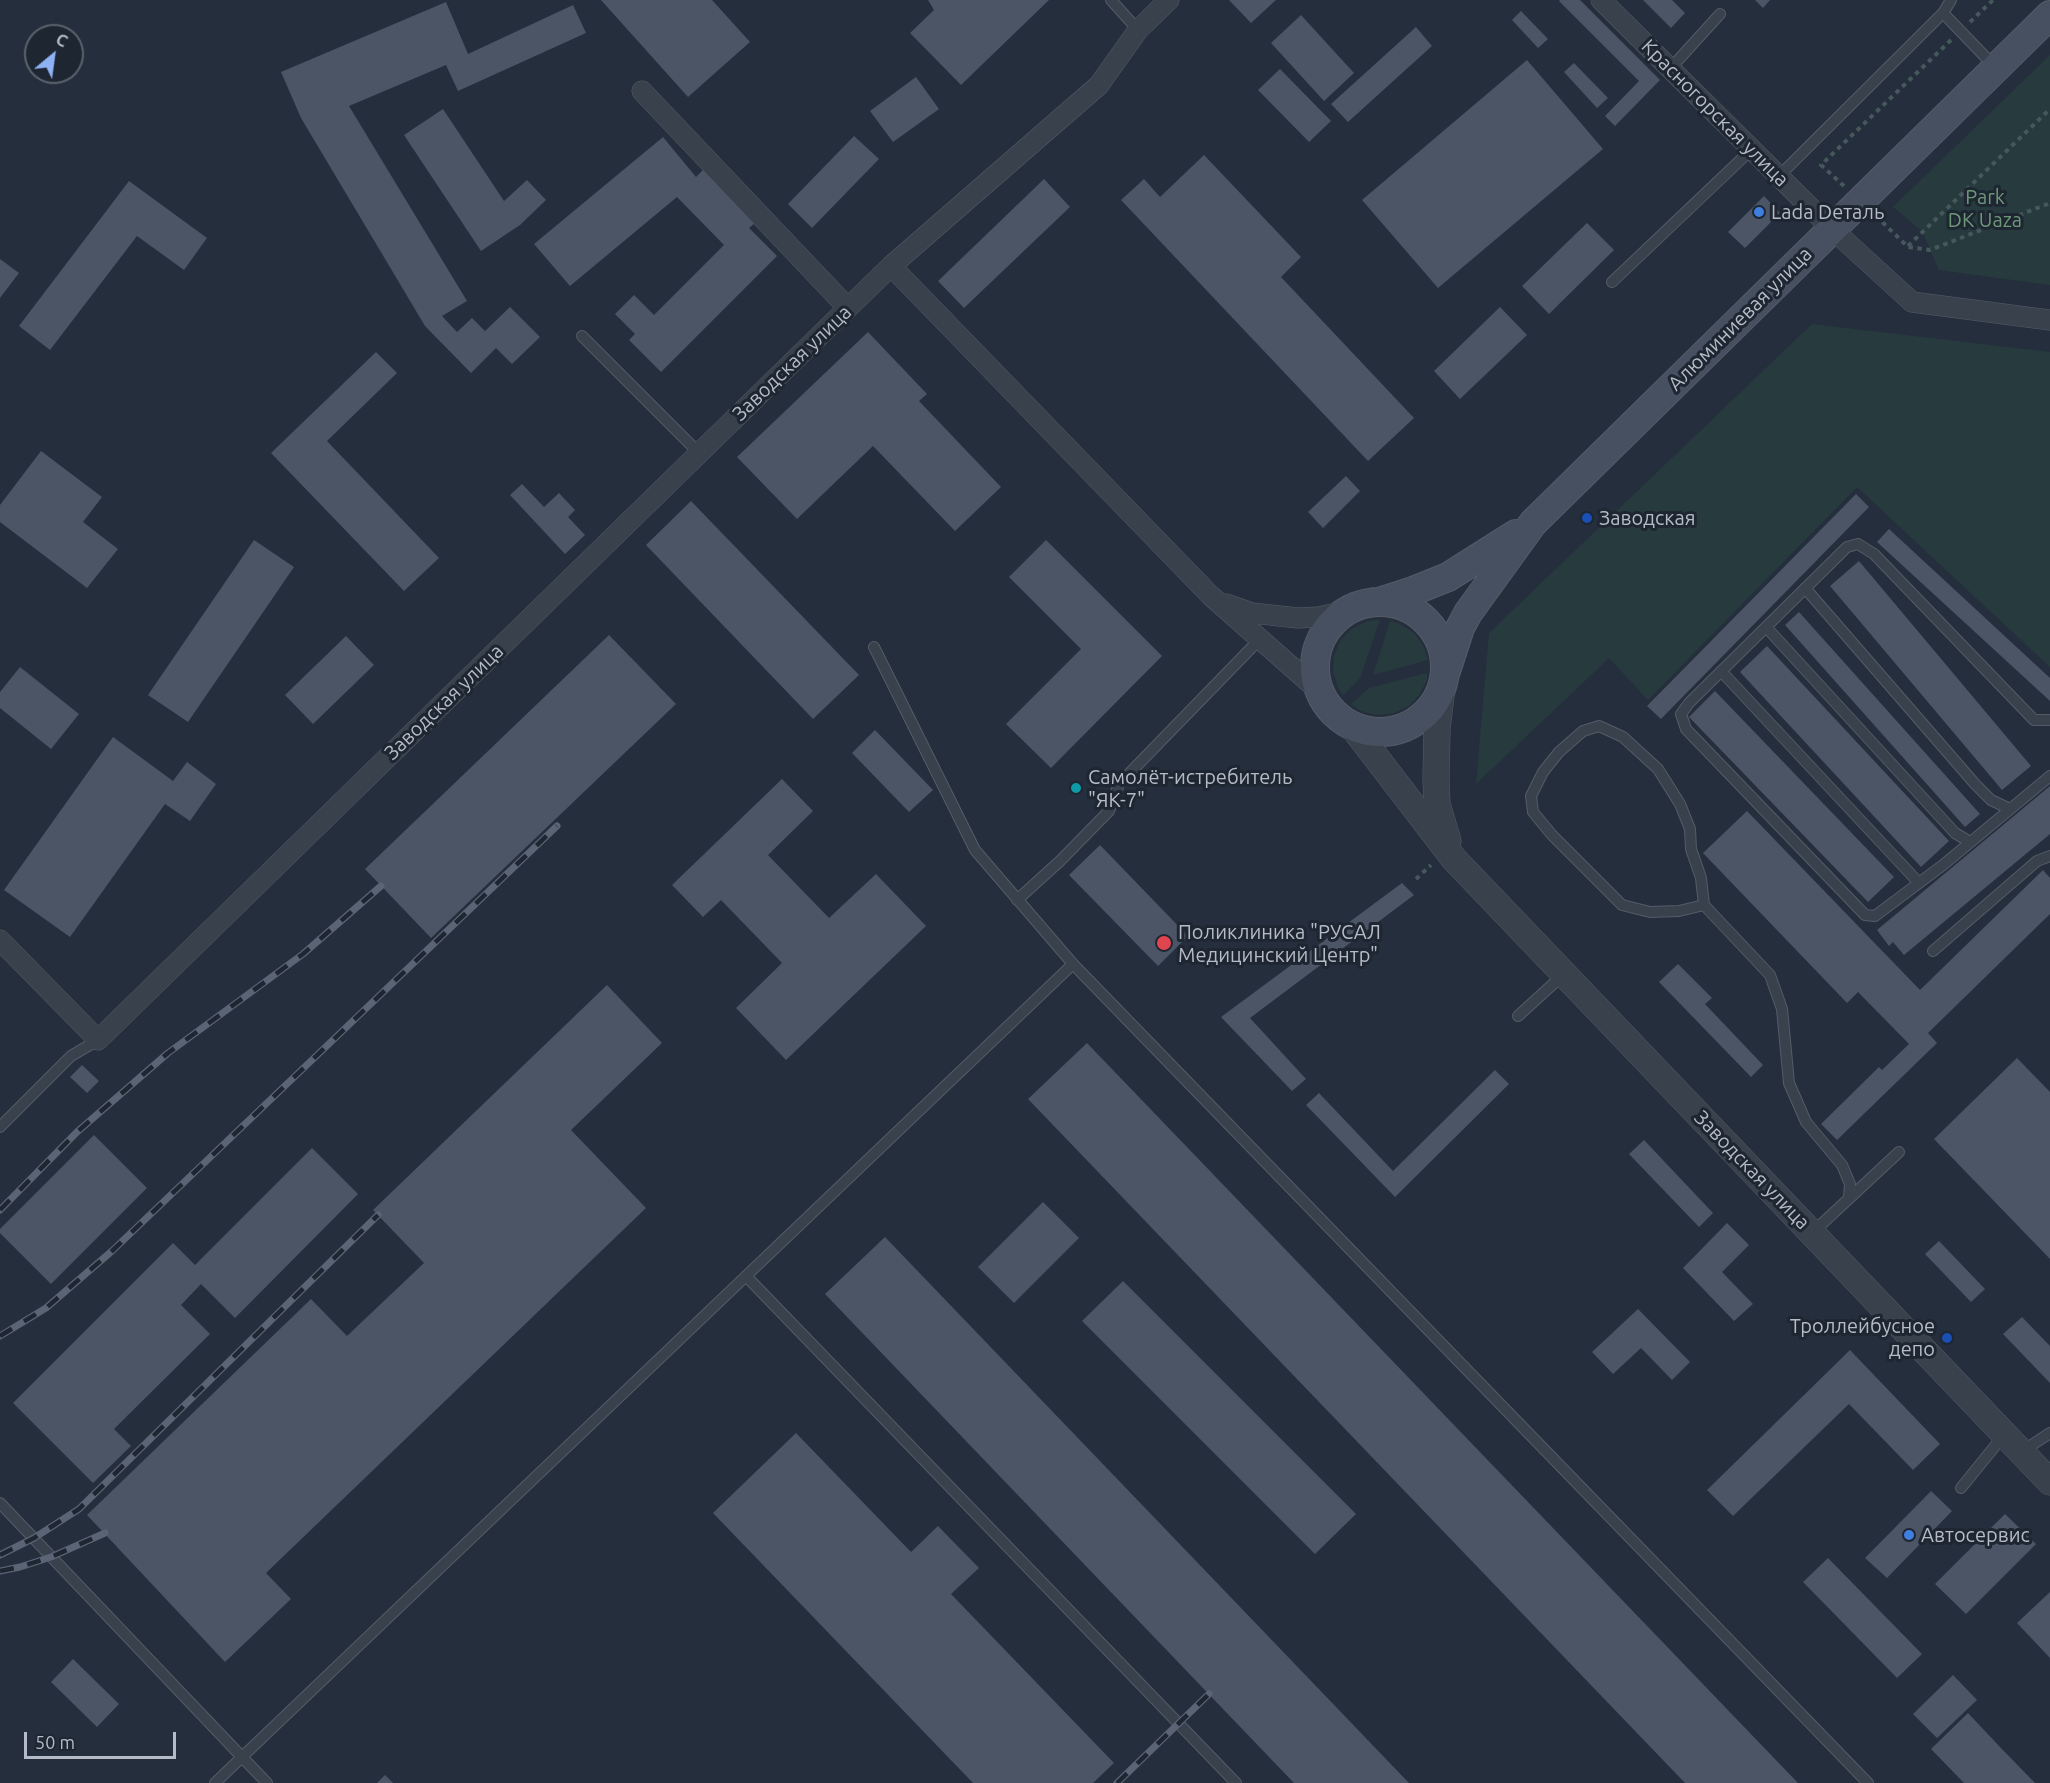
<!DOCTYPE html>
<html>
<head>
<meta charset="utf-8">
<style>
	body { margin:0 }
	#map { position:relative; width:2050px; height:1783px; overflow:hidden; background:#252e3d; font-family:Ubuntu,sans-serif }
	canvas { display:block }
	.north { position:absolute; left:24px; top:24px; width:60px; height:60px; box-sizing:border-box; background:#1e2632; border:2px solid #5a626e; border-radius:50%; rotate:29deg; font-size:16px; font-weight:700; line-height:24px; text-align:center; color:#b5bcc8 }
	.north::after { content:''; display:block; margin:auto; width:21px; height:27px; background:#8eb2f4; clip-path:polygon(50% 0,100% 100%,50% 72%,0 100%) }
	.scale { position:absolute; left:24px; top:1732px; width:152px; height:27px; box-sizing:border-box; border:3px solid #b5bcc8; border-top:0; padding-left:8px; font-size:18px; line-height:21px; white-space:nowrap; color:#b5bcc8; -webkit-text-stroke:4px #1e2632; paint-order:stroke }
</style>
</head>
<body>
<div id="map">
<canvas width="2050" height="1783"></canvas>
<div class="north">С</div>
<div class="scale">50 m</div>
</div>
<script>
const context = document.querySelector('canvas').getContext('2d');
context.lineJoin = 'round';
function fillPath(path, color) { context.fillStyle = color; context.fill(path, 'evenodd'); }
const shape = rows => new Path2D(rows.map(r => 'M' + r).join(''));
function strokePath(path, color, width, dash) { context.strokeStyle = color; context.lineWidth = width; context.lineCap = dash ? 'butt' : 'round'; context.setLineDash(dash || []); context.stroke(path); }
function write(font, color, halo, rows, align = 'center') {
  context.font = font + ' Ubuntu,sans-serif'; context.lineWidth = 6; context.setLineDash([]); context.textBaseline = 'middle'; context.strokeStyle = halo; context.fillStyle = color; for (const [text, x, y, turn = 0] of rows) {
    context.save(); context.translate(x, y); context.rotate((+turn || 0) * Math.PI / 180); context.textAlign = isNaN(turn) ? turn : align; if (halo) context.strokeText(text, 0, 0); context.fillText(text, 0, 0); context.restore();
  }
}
fillPath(shape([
	[2050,55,2050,285,1939,270,1922,231,1893,207],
	[1812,324,2050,352,2050,667,1857,487,1648,700,1609,658,1476,784,1489,633],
	[1380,620,1360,678,1343,695,1338,688,1333,672,1334,656,1341,640,1353,628,1368,621],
	[1390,621,1400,624,1414,633,1424,647,1428,660,1373,675],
	[1427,673,1427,679,1420,694,1409,706,1394,713,1377,715,1361,711,1351,704,1369,688]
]), '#273b3e');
fillPath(shape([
	[601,0,712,0,750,42,688,97],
	[928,0,1049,0,961,85,910,33,934,10],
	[1229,0,1276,0,1251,23],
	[1560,0,1580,0,1660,80,1615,126,1605,116,1639,81,1559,1],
	[1643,0,1672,0,1685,13,1671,28],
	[1755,0,1770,0,1763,8],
	[446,2,468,54,573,5,586,33,458,91,446,65,349,106,467,301,442,316,457,332,472,318,485,331,510,307,540,337,512,364,496,348,471,373,425,326,301,118,281,72],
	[1521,11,1548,39,1538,48,1512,20],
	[1301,15,1354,73,1324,101,1271,43],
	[1416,27,1432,46,1348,122,1331,104],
	[1527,60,1603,149,1438,288,1362,200],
	[1574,63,1608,98,1597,108,1564,72],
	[1280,69,1331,121,1309,142,1258,90],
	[916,77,939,109,893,142,870,111],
	[443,109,504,201,527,180,546,200,520,225,481,251,404,135],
	[854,136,879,159,812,228,788,204],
	[663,137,696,177,704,169,755,223,749,228,777,256,661,372,629,340,635,334,615,314,634,295,654,315,724,245,677,197,570,286,534,244],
	[1204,155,1301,257,1281,277,1414,418,1368,461,1121,200,1144,179,1160,197],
	[1044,179,1070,207,964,308,938,281],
	[129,181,207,238,184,270,137,236,50,350,19,326],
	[1764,196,1780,213,1745,248,1728,232],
	[1587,223,1614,250,1549,314,1522,286],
	[0,259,19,273,0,298],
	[1500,307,1527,335,1460,399,1434,371],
	[868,332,927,394,919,401,1001,487,955,531,873,446,797,519,737,457],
	[376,352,397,373,327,441,439,558,404,591,271,453],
	[41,451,102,497,83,522,118,549,87,588,0,522,0,505],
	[1346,476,1360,491,1323,528,1308,512],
	[522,484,544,507,559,493,575,510,568,517,585,535,565,554,510,495],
	[1856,494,1869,507,1661,719,1647,706],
	[691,501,859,675,813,719,646,545],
	[1889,529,2050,678,2050,701,1877,542],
	[254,540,294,567,188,722,148,695],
	[1046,540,1162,656,1051,768,1006,724,1081,649,1009,577],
	[1859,561,2031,766,2002,790,1830,586],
	[1799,612,1980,814,1965,827,1785,625],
	[609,635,676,704,431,938,365,869],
	[346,636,374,665,313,724,285,695],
	[1767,646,1949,841,1921,867,1740,672],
	[20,667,79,714,51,749,0,708,0,692],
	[1715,691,1894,877,1868,902,1689,717],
	[875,730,933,790,909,812,852,753],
	[113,737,173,781,187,762,216,784,190,821,165,804,70,937,4,890],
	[782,779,813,811,768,855,829,918,876,874,926,926,786,1060,736,1008,782,963,721,900,703,917,672,885],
	[2050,786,2050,834,1904,955,1893,942,1889,946,1877,930],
	[1747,811,1920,990,2043,870,2050,878,2050,914,1928,1033,1937,1043,1837,1140,1821,1124,1879,1067,1882,1070,1909,1044,1858,992,1847,1003,1703,853],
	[1100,845,1188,936,1158,966,1069,875],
	[1402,883,1414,895,1250,1018,1306,1079,1292,1091,1221,1017],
	[1678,964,1712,998,1705,1004,1763,1065,1751,1077,1659,982],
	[607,985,662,1043,571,1130,646,1208,266,1573,291,1599,225,1662,87,1515,311,1299,347,1336,424,1263,373,1210],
	[1087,1043,1798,1783,1685,1783,1028,1099],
	[2017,1058,2050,1092,2050,1259,1934,1139],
	[82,1065,99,1081,87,1093,70,1077],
	[1495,1070,1509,1084,1395,1197,1306,1105,1319,1093,1393,1171],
	[94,1135,147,1188,51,1284,0,1233,0,1229],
	[1644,1140,1713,1213,1699,1227,1629,1154],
	[312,1148,358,1194,235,1318,201,1284,181,1305,210,1334,114,1429,131,1446,93,1483,13,1403,173,1243,195,1265],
	[1043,1202,1079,1238,1014,1303,978,1267],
	[1727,1223,1749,1245,1722,1272,1753,1304,1734,1321,1683,1268],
	[885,1237,1409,1783,1294,1783,825,1294],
	[1939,1241,1985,1289,1971,1302,1925,1254],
	[1123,1281,1356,1514,1315,1554,1082,1321],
	[1638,1309,1690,1362,1672,1380,1641,1348,1613,1374,1592,1352],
	[2022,1317,2050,1346,2050,1383,2003,1334],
	[1850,1350,1940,1444,1913,1470,1849,1404,1733,1516,1707,1490],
	[796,1433,911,1552,938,1526,979,1568,951,1594,1114,1763,1093,1783,973,1783,713,1513],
	[1931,1491,1952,1511,1887,1578,1865,1558],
	[2005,1514,2036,1544,1966,1614,1935,1584],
	[1828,1558,1922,1654,1897,1678,1803,1582],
	[2050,1592,2050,1658,2017,1623],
	[73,1659,119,1704,97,1727,51,1682],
	[1953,1675,1977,1700,1937,1738,1913,1714],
	[1968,1713,2000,1747,2035,1783,1964,1783,1931,1749],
	[385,1775,393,1783,377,1783]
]), '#4b5566');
const service = shape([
	[1111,0,1138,30],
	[1951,0,1943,13,1995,67],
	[1670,69,1720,14],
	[1779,176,1943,13],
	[1612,282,1752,149],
	[582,336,699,453],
	[1805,588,1975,784,1991,800,2010,809],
	[1766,627,1955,833,1970,842],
	[1721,671,1919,883],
	[2050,720,2034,720,1874,554,1858,544,1847,547,1689,703,1681,714,1686,729,1865,915,1875,916,1943,865,2050,776],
	[1017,900,1060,861,1109,811,1119,784,1260,639],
	[1704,905,1701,878,1691,849,1690,829,1680,804,1658,769,1623,737,1599,726,1583,731,1559,752,1543,772,1531,796,1533,812,1552,835,1622,905,1650,912,1679,911,1704,905,1770,975,1782,1009,1789,1083,1806,1122,1842,1165,1850,1184,1849,1198],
	[1933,951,2037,861,2050,856],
	[1073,964,1868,1783],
	[1518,1016,1564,974],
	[0,1127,71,1056,98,1040],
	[1812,1233,1899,1152],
	[746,1276,1236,1783],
	[2021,1452,2050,1433],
	[1961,1488,2004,1435],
	[0,1503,242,1757,1073,964,975,850,874,647],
	[215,1783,242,1757,267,1783]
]);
const minor = shape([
	[1601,0,1831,228,1912,302,2050,320],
	[642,91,848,308],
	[891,266,1211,596,1319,691],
	[1226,604,1252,613,1298,618,1318,617,1347,611],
	[0,940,98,1040,891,266,1099,85,1138,30,1169,0]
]);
const tertiary = shape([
	[1442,687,1437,729,1436,778,1437,804,1448,841],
	[1352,726,1454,859,2050,1482]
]);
const secondary = shape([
	[1379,602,1413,591,1448,577,1516,534],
	'1315 667a65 65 0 1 1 130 0a65 65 0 1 1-130 0Z',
	[1445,674,1460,628,1468,613,1533,523,2050,15]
]);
strokePath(service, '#545c68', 12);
strokePath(minor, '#545c68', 21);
strokePath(tertiary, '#545c68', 27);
strokePath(secondary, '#545c68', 30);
strokePath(shape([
	[1970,22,1993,0],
	[1844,186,1821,165,1951,40],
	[1876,216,1908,247,1930,250,2050,203],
	[1908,246,2050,109],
	[1416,879,1431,865]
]), '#45585b', 4, [4.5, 4.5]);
strokePath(service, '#39414d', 10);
strokePath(minor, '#39414d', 20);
strokePath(tertiary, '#39414d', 26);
strokePath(secondary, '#475060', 28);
const rail = shape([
	[0,1210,77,1132,168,1053,303,954,381,886],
	[0,1336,46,1308,112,1251,557,826],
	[0,1555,34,1538,79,1509,378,1215],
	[0,1571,20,1567,51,1557,105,1533],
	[1117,1783,1209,1694]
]);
strokePath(rail, '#5b6474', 7);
strokePath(rail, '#1e2632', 4.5, [14]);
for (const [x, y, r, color] of [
	[1759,212,6,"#3f7fe0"],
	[1587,518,6,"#1a4fb4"],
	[1076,788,6,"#0f9aa8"],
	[1164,943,8,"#e0444e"],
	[1947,1338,6,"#1a4fb4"],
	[1909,1535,6,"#3f7fe0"]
]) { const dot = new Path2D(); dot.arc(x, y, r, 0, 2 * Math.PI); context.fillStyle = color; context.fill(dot); strokePath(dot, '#1e2632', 2); }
write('20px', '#b5bcc8', '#1e2632', [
	["Красногорская улица",1715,113,45],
	["Алюминиевая улица",1740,319,-45],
	["Заводская улица",792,363,-44],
	["Заводская улица",444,702,-44],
	["Заводская улица",1752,1170,46]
]);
write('20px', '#6d9878', '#1e2632', [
	["Park",1985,197],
	["DK Uaza",1985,220]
]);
write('20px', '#b5bcc8', '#1e2632', [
	["Lada Dеталь",1771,212],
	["Заводская",1599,518],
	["Самолёт-истребитель",1088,777],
	["\"ЯК-7\"",1088,800],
	["Поликлиника \"РУСАЛ",1178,932],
	["Медицинский Центр\"",1178,955],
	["Троллейбусное",1935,1326,"right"],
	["депо",1935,1349,"right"],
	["Автосервис",1921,1535]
], 'left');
</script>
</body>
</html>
